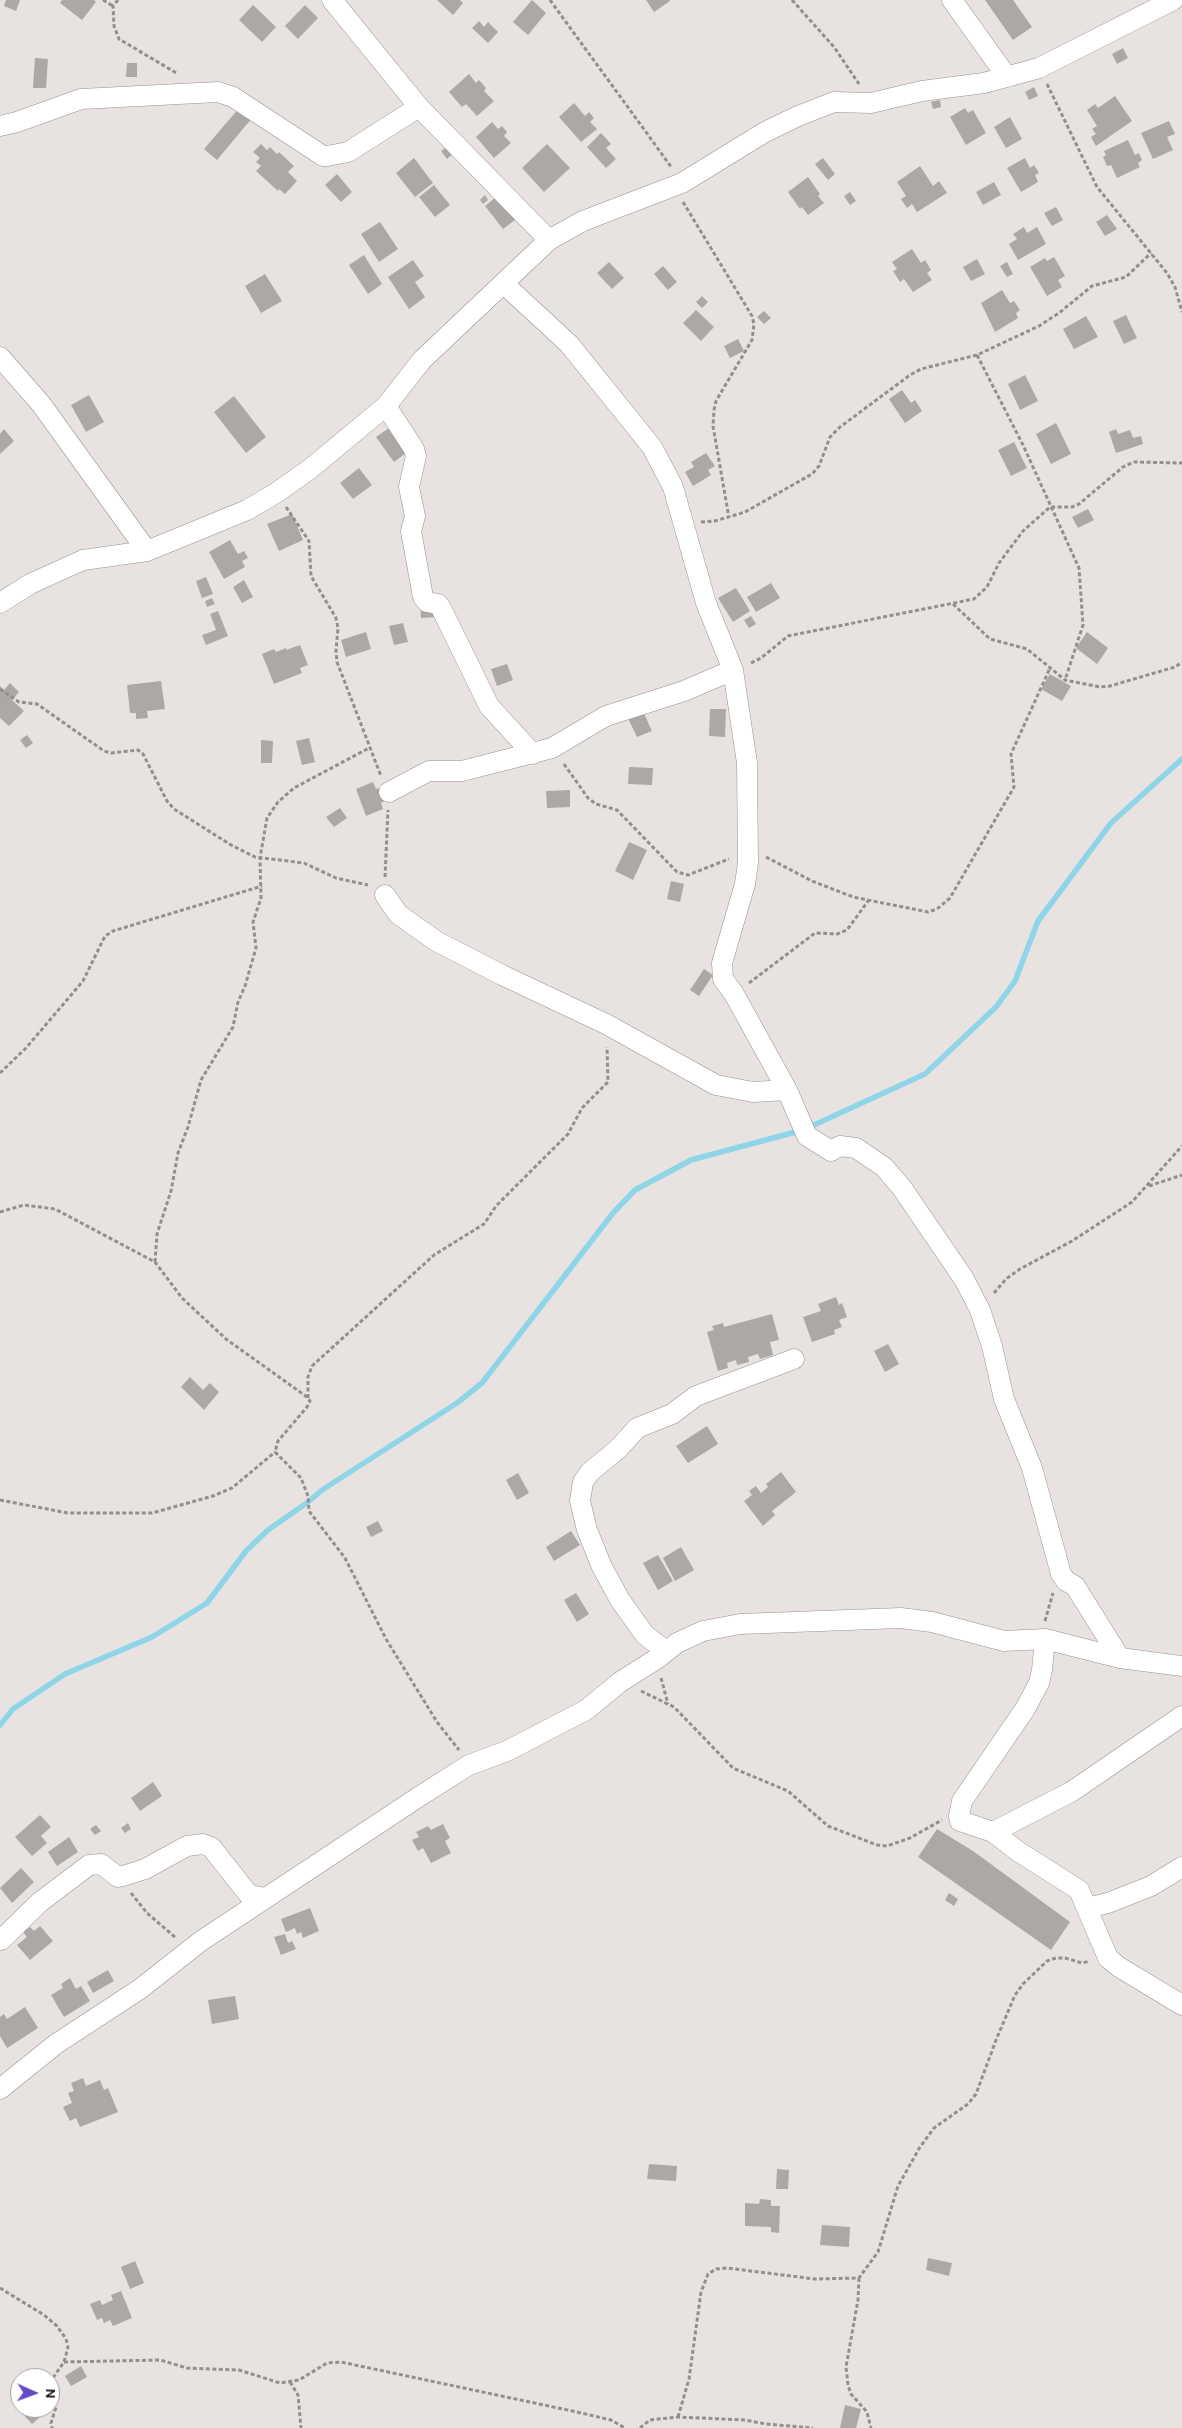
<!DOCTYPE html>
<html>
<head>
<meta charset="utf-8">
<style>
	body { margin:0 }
	#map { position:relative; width:1182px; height:2428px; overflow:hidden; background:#e8e3e1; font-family:Overpass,sans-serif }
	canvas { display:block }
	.north { position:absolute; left:10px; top:2368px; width:50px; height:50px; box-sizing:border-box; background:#fff; border:1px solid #a1a09f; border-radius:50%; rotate:92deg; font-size:14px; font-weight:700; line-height:20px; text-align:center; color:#131110 }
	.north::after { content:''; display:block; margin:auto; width:18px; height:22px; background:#654bc4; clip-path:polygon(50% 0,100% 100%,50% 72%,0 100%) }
</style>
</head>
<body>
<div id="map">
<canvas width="1182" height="2428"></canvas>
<div class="north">N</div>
</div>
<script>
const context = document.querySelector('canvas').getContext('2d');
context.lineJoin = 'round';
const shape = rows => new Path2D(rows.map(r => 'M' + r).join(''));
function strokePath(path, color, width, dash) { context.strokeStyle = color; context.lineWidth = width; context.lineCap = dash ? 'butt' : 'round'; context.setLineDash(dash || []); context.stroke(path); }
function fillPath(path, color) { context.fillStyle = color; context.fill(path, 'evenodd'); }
strokePath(shape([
	[0,1725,13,1709,65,1674,152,1637,207,1603,246,1551,268,1530,308,1502,322,1490,457,1403,482,1383,613,1213,635,1190,691,1160,803,1130,925,1074,996,1007,1015,981,1038,921,1111,823,1182,759]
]), '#8ed6e7', 5.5);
fillPath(shape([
	[6,0,20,0,16,11,4,6],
	[62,0,94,0,96,2,82,20,60,3],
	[437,0,460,0,463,3,453,15],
	[532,0,546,13,528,35,513,22],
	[646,0,669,0,670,1,654,12],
	[985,0,1013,0,1032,27,1013,40],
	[253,5,276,27,262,42,239,20],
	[305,5,318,18,298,39,285,26],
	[479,21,484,27,488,22,498,32,488,43,472,28],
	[1123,48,1128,58,1117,64,1112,54],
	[35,58,48,59,46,88,33,88],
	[127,63,137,63,137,77,126,77],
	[469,74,476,83,479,80,486,88,484,91,494,101,477,116,466,104,462,107,449,92],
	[1034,87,1038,96,1029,100,1025,92],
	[1115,96,1132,121,1096,146,1091,137,1096,134,1092,129,1097,126,1087,110,1095,104,1098,108],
	[940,100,941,107,933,109,931,102],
	[574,103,585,116,589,112,594,118,590,122,597,129,581,142,559,117],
	[240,107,252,118,217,160,204,149],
	[965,108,968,113,973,110,986,133,966,145,950,117],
	[1010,117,1022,139,1006,148,994,127],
	[1169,121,1175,134,1167,137,1173,150,1153,159,1141,133],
	[492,122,498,129,502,126,507,132,504,136,511,143,494,158,476,137],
	[601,133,611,144,606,148,616,159,606,168,587,147],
	[1128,140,1135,155,1139,153,1142,160,1138,163,1140,167,1117,178,1111,165,1107,166,1103,157,1106,155,1104,151],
	[261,144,267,150,270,147,277,154,279,152,294,166,288,172,297,181,285,194,279,189,278,191,256,171,261,166,256,162,260,158,253,152],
	[547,144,570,168,544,192,522,168],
	[448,146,454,153,447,159,441,151],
	[414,158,433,183,415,197,396,173],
	[823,158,835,174,828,180,815,164],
	[1025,158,1030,168,1034,165,1039,173,1035,175,1038,182,1021,192,1007,168],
	[920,166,933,186,939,181,947,193,917,212,912,204,907,208,901,199,906,196,897,182],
	[337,174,352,192,341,202,325,185],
	[808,177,820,194,818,196,824,203,808,215,802,207,800,209,788,192],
	[994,182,1001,195,983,205,976,192],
	[434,185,450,205,435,217,419,197],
	[850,192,856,201,850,205,844,196],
	[485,195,488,200,483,204,480,200],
	[496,197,515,220,503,229,485,206],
	[1056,207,1063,220,1052,226,1044,213],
	[1107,215,1117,229,1105,236,1096,222],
	[380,222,398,249,379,262,361,234],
	[1024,227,1027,233,1037,227,1046,244,1018,260,1009,244,1017,239,1013,234],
	[912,249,921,263,925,260,931,270,927,273,932,280,913,292,904,279,900,282,893,271,897,269,892,262],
	[364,255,382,284,368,294,349,265],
	[1054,257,1065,276,1058,280,1062,287,1047,296,1030,267,1045,258,1047,261],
	[977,259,985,274,971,281,963,267],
	[413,260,424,276,415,282,425,297,409,309,388,277],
	[609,262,624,278,612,289,597,273],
	[1007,262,1013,274,1007,277,1000,266],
	[663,266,677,282,668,290,654,274],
	[265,274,282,301,261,313,245,286],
	[1002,290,1010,303,1014,301,1020,310,1016,313,1018,318,995,332,981,303],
	[702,296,708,302,702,308,696,302],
	[696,310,714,327,701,341,683,323],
	[764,311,771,318,764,324,757,317],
	[1126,315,1137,338,1124,344,1113,321],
	[1086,316,1098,337,1074,349,1063,329],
	[738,339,744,351,730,358,724,346],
	[1025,375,1038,401,1020,410,1008,384],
	[902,390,911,403,915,400,922,411,905,423,889,399],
	[89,395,104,422,86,432,71,405],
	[234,396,266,437,246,453,214,412],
	[1056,423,1071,454,1051,464,1036,434],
	[392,426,410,450,394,462,376,437],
	[4,429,14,441,0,454,0,434],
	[1116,429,1118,434,1130,430,1133,438,1141,436,1143,444,1116,453,1109,432],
	[1014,442,1027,468,1011,476,998,450],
	[706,453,715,466,708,470,711,475,693,486,685,472,694,467,691,462],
	[359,468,372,485,353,499,340,483],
	[1088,509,1094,520,1078,528,1072,517],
	[292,514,303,540,279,551,267,524],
	[230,540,238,554,244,551,248,558,242,561,245,567,224,579,209,552],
	[206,577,213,594,202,598,196,581],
	[244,580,253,597,242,603,233,587],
	[771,583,780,598,756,612,747,597],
	[736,588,750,611,733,622,718,598],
	[212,598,215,604,207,607,205,601],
	[420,599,436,617,421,618],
	[218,611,228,636,206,645,202,635,216,630,210,614],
	[751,616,756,624,749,628,744,620],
	[403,623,408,642,394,645,389,626],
	[366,632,371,649,346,657,341,640],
	[1087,632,1108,648,1097,664,1076,648],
	[300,645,308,665,300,668,302,673,274,684,262,654,274,649,276,652,286,648,286,650],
	[507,664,513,680,497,686,491,669],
	[1050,674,1071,686,1062,701,1041,689],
	[161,681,165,709,147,711,148,718,136,719,136,713,130,713,127,685],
	[10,683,19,692,12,700,24,711,9,726,0,718,0,686,4,690],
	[641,707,652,731,637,737,626,714],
	[710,709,726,709,725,737,709,736],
	[27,735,33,743,26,748,20,740],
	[309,738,315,762,302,765,296,741],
	[261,740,273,741,272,763,261,763],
	[629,767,653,768,652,785,628,784],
	[373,782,376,789,382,787,387,800,381,803,383,809,366,816,356,789],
	[570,790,570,807,547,808,546,791],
	[340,808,347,818,334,827,326,817],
	[629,842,647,850,633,880,615,871],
	[671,881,684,884,680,902,667,899],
	[704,969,713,975,699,996,690,990],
	[836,1297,839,1305,842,1303,847,1317,839,1320,842,1327,834,1330,835,1334,812,1342,803,1317,821,1311,818,1304],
	[772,1314,779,1340,770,1342,773,1355,760,1359,758,1354,748,1357,749,1362,737,1365,736,1360,727,1363,728,1368,718,1371,707,1332,714,1330,712,1326,723,1323,724,1327],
	[888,1344,899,1364,885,1372,874,1351],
	[190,1377,203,1390,210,1383,219,1392,204,1410,181,1387],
	[707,1426,718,1444,688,1463,676,1446],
	[781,1472,796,1492,772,1511,775,1515,763,1526,744,1501,752,1495,749,1491,756,1486,761,1493,768,1487,766,1484],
	[518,1473,529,1493,517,1500,506,1480],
	[378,1521,383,1531,371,1537,366,1527],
	[571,1531,580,1545,554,1561,546,1547],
	[681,1547,694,1570,675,1581,663,1558],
	[658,1555,673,1581,658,1590,643,1563],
	[576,1593,589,1614,577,1622,564,1600],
	[153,1782,162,1796,140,1811,131,1798],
	[40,1815,51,1827,41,1836,47,1843,32,1856,15,1837],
	[128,1823,131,1829,125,1833,121,1828],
	[443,1824,450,1838,445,1841,451,1853,431,1863,423,1848,418,1851,412,1840,419,1837,416,1832,428,1826,431,1830],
	[96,1825,101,1831,95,1835,90,1829],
	[937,1829,973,1851,1070,1922,1051,1950,918,1857],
	[69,1837,78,1852,57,1866,48,1852],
	[21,1868,34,1882,12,1903,0,1888],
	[949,1893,958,1899,954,1906,945,1900],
	[310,1908,319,1931,303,1938,301,1932,297,1934,295,1928,286,1932,281,1919],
	[40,1926,53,1941,30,1960,17,1945,27,1937,23,1932,30,1927,34,1931],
	[285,1934,288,1943,292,1941,296,1949,281,1955,274,1937],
	[108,1970,114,1981,93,1993,87,1982],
	[70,1978,76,1989,81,1986,90,2001,64,2017,51,1995,63,1988,61,1984],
	[235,1996,239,2019,212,2024,208,2000],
	[25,2007,38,2028,7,2048,0,2036,0,2017,4,2014,7,2019],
	[83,2078,86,2086,100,2080,104,2090,108,2088,118,2112,80,2127,76,2118,70,2121,63,2107,72,2103,68,2093,74,2091,71,2083],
	[649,2164,677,2166,676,2181,647,2179],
	[777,2169,789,2170,788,2189,776,2189],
	[760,2199,771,2200,771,2206,780,2206,779,2233,771,2232,771,2227,745,2226,745,2203,759,2204],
	[822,2225,850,2227,849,2247,820,2245],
	[928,2258,952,2263,949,2276,926,2270],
	[135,2261,144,2283,130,2289,121,2267],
	[121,2291,132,2318,113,2326,110,2320,104,2323,102,2318,97,2320,90,2304,100,2300,102,2305,113,2300,111,2295],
	[81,2366,87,2377,71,2386,65,2376],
	[50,2403,53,2406,32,2424,21,2412,26,2408,50,2408],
	[845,2405,861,2409,856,2428,840,2428]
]), '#aca8a5');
const minor = shape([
	[332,0,419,107,549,240],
	[952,0,1007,77],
	[0,126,17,122,81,99,218,92,233,97,323,156,327,156,348,152,419,107],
	[504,284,569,344,652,447,673,487,706,603,733,670,747,763,748,863,745,884,722,963,723,979,734,994,787,1090,807,1136,831,1151,840,1146,856,1148,884,1167,902,1188,964,1279,980,1310,992,1346,1004,1399,1032,1468,1061,1574,1066,1581,1075,1586,1120,1658],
	[0,357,41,404,147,551],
	[386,406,414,449,416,456,409,487,415,516,411,531,423,597,427,602,438,604,441,608,489,706,533,754],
	[0,603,30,584,83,560,147,551,247,510,276,493,310,469,386,406,422,360,549,240,583,221,682,183,765,132,798,116,834,102,871,103,922,91,984,83,1039,68,1173,0],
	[389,792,429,771,462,771,552,748,606,716,684,691,733,670],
	[385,895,398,914,436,941,502,975,606,1024,716,1085,753,1092,787,1090],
	[1045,1639,1042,1670,1039,1683,1025,1709,962,1801,959,1816,960,1821,993,1832,1019,1852,1079,1890,1108,1958,1119,1967,1182,2005],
	[666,1651,645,1635,620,1600,602,1567,587,1530,580,1501,583,1482,590,1472,618,1449,637,1428,672,1414,696,1396,794,1359],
	[993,1832,1071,1792,1182,1716],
	[1087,1908,1108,1903,1151,1886,1182,1867],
	[1,1940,40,1902,89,1865,101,1864,118,1877,123,1876,145,1869,187,1846,203,1844,211,1847,249,1895,266,1898],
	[0,2089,56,2044,140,1989,201,1941,420,1796,469,1765,507,1751,586,1710,620,1682,658,1658,677,1643,703,1631,740,1624,901,1618,932,1622,1004,1641,1045,1639,1120,1658,1182,1666]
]);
strokePath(minor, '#95918f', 21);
strokePath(shape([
	[103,0,113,6],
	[118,0,113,6,114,26,119,39,178,74],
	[550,0,672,168],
	[792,0,834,47,859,84],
	[1047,84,1097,187,1167,273,1175,287,1182,312],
	[683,202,752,316,754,324,752,340,716,401,714,410,713,426,729,518],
	[977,355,1023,445,1079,568,1083,625,1065,680],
	[286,507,309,541,311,576,336,618,338,628,336,651,337,662,381,776],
	[701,522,715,521,745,512,812,474,819,466,830,437,840,427,910,375,921,369,977,355,1039,326,1059,313,1092,286,1126,277,1151,253],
	[953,604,990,639,1027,649,1065,680,1100,687,1110,686,1175,667,1182,662],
	[751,663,761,658,788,636,974,599,987,587,999,563,1023,531,1050,507,1072,507,1079,504,1123,467,1134,462,1182,463],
	[0,689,19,702,37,704,104,751,111,753,138,750,143,754,167,801,174,809,231,845,255,857,304,863,336,878,368,885],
	[564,764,588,798,596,804,617,810,677,872,688,875,729,859],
	[766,857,812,881,853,897,928,912,937,909,950,898,1014,787,1011,754,1050,668],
	[385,877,388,810],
	[749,983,815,933,837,934,847,930,868,901],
	[0,1073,26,1048,83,981,105,936,113,931,262,886],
	[1149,1186,1182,1175],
	[0,1212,24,1205,55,1209,155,1262,182,1298,226,1339,307,1397,310,1401,307,1407,278,1441,275,1452,301,1478,308,1496,309,1511,345,1558,386,1639,437,1722,459,1750],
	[155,1262,157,1234,171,1191,178,1153,188,1127,201,1080,233,1027,238,1002,245,986,256,948,253,922,261,898,260,858,267,818,278,802,294,788,369,748],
	[994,1293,1006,1279,1020,1269,1072,1241,1132,1202,1182,1146],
	[308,1398,308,1377,312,1366,434,1255,484,1224,496,1206,568,1134,582,1108,608,1082,607,1047],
	[0,1500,68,1513,152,1513,213,1496,232,1488,275,1452],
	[1045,1621,1053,1593],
	[661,1678,668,1704],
	[641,1691,674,1707,733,1768,788,1791,828,1826,877,1845,887,1846,910,1838,942,1820],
	[131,1893,147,1913,176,1938],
	[859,2278,858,2300,846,2367,848,2385,851,2394,867,2412,871,2428],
	[0,2288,44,2315,57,2326,66,2339,68,2347,64,2362,50,2382],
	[64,2362,160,2360,187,2368,239,2370,280,2383,299,2380,327,2363,341,2362,577,2412,611,2420,625,2428],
	[290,2382,298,2395,301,2428],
	[50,2396,56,2407,51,2423,52,2428],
	[678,2417,689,2379,701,2292,708,2274,716,2269,727,2268,815,2279,859,2278,878,2252,898,2186,920,2147,934,2128,968,2104,976,2094,996,2040,1015,1995,1023,1984,1047,1961,1056,1958,1065,1958,1082,1963,1090,1961],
	[640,2428,650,2420,678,2417,745,2420,766,2424,813,2428]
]), '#938f8e', 3, [4, 2.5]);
strokePath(minor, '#fff', 20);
</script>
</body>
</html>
